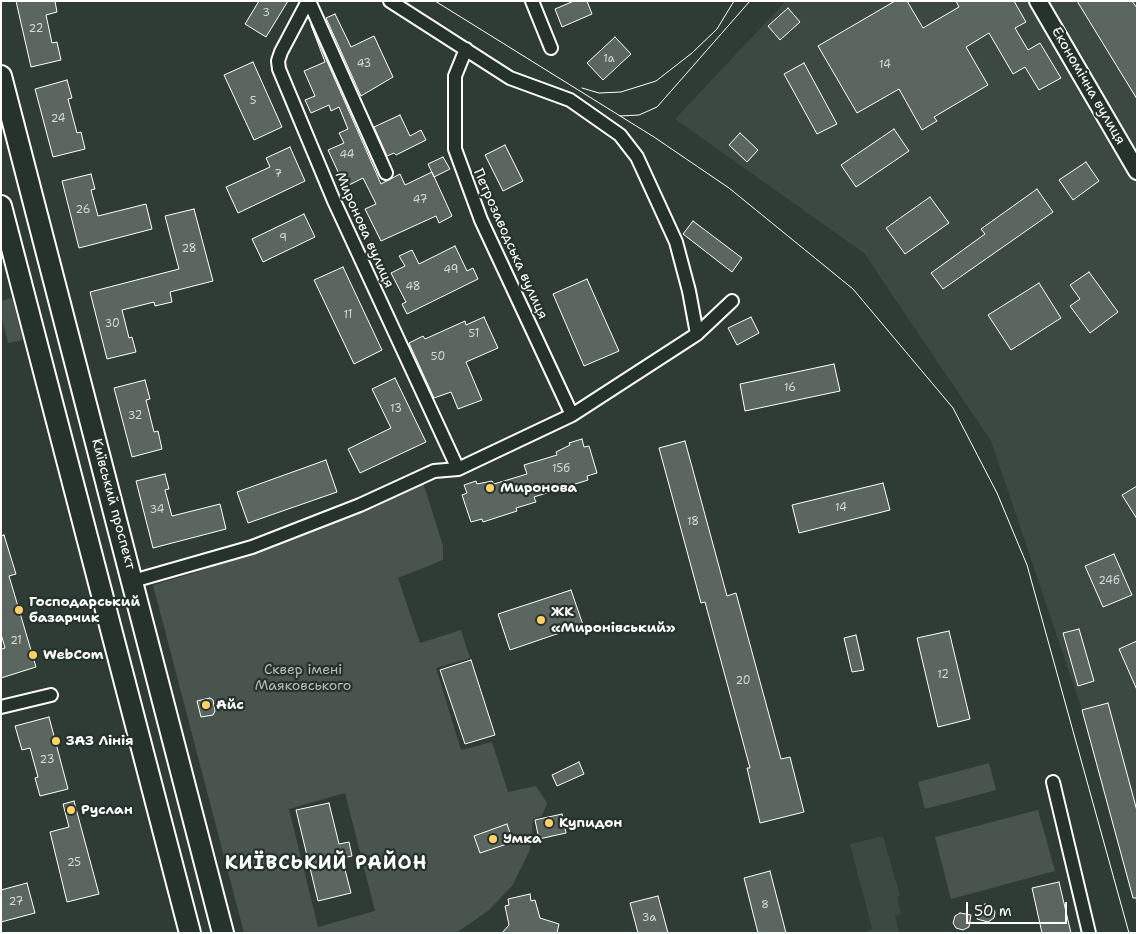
<!DOCTYPE html>
<html>
<head>
<meta charset="utf-8">
<style>
	body { margin:0 }
	#map { position:relative; width:1138px; height:934px; overflow:hidden; background:#2f3b35; font-family:"Shantell Sans",sans-serif }
	canvas { display:block }
	.frame { position:absolute; inset:0; border:2px solid #fff; pointer-events:none }
	.scale { position:absolute; left:966px; top:902px; width:101px; height:22px; box-sizing:border-box; border:2px solid #fff; border-top:0; padding-left:6px; font-size:15px; line-height:18px; white-space:nowrap; color:#fff; -webkit-text-stroke:4px #26332d; paint-order:stroke }
</style>
</head>
<body>
<div id="map">
<canvas width="1138" height="934"></canvas>
<div class="frame"></div>
<div class="scale">50 m</div>
</div>
<script>
const context = document.querySelector('canvas').getContext('2d');
context.lineJoin = 'round';
function fillPath(path, color) { context.fillStyle = color; context.fill(path, 'evenodd'); }
const shape = rows => new Path2D(rows.map(r => 'M' + r).join(''));
function strokePath(path, color, width, dash) { context.strokeStyle = color; context.lineWidth = width; context.lineCap = dash ? 'butt' : 'round'; context.setLineDash(dash || []); context.stroke(path); }
function write(font, color, halo, rows, align = 'center') {
  context.font = font + ' "Shantell Sans",sans-serif'; context.lineWidth = 4.5; context.setLineDash([]); context.textBaseline = 'middle'; context.strokeStyle = halo; context.fillStyle = color; for (const [text, x, y, turn = 0] of rows) {
    context.save(); context.translate(x, y); context.rotate((+turn || 0) * Math.PI / 180); context.textAlign = isNaN(turn) ? turn : align; if (halo) context.strokeText(text, 0, 0); context.fillText(text, 0, 0); context.restore();
  }
}
fillPath(shape([
	[786,1,1137,1,1137,908,1082,710,991,441,864,253,675,119],
	[883,836,900,896,897,897,901,914,895,915,899,933,867,933,867,931,872,929,850,844]
]), '#3c4842');
fillPath(shape([
	[12,298,23,340,8,343,1,316,1,301],
	[423,482,443,546,443,560,398,578,420,643,461,630,470,658,436,668,461,750,492,742,508,792,536,786,547,803,542,816,533,819,530,850,512,886,488,911,456,933,244,933,153,585,198,572],
	[345,793,375,911,318,927,289,809],
	[989,763,996,790,925,809,918,782],
	[1038,810,1055,871,951,899,935,837]
]), '#4a544f');
const building = shape([
	[16,1,55,1,57,12,46,15,52,43,57,42,61,60,31,67,16,1],
	[259,1,288,1,266,37,245,24,259,1],
	[574,1,587,1,592,14,562,27,555,9,574,1],
	[895,1,907,1,923,28,959,7,956,1,1014,1,1026,22,1015,28,1028,50,1040,43,1061,78,1039,90,1025,67,1013,74,989,33,966,47,988,85,934,117,937,121,922,130,899,89,857,113,818,46,895,1],
	[1077,1,1132,1,1137,8,1137,99,1077,1],
	[788,8,800,22,780,40,768,26,788,8],
	[335,14,351,47,374,36,393,77,361,96,326,18,335,14],
	[311,25,381,184,400,174,405,185,432,172,452,216,439,223,436,216,381,241,365,209,376,204,363,178,345,187,328,150,344,143,339,133,348,129,339,107,331,111,329,105,311,113,305,100,315,96,304,71,325,62,311,25],
	[615,37,631,54,603,80,587,63,615,37],
	[253,62,282,127,254,140,224,75,253,62],
	[804,63,837,124,817,134,784,74,804,63],
	[67,80,72,98,68,99,77,133,81,132,85,149,53,157,35,89,67,80],
	[400,115,410,136,421,130,426,140,396,155,394,153,387,156,374,127,400,115],
	[894,129,909,151,856,187,841,165,894,129],
	[740,133,758,150,747,162,729,145,740,133],
	[505,145,523,181,503,191,485,155,505,145],
	[290,147,305,181,238,213,226,187,270,167,266,158,290,147],
	[443,157,450,169,434,177,428,164,443,157],
	[1086,162,1099,181,1073,200,1059,180,1086,162],
	[91,174,95,189,91,190,98,216,146,204,152,229,79,248,62,181,91,174],
	[1037,189,1053,212,943,289,931,273,985,234,981,229,1037,189],
	[930,197,949,223,905,254,886,228,930,197],
	[194,209,213,281,170,292,172,302,155,306,154,302,122,310,129,338,132,337,136,352,107,359,90,292,179,269,165,216,194,209],
	[304,214,315,237,263,262,252,239,304,214],
	[693,221,742,258,732,272,683,234,693,221],
	[455,246,467,271,473,268,478,279,407,314,402,304,406,302,391,273,405,266,399,256,412,250,419,264,455,246],
	[343,267,382,350,354,364,314,280,343,267],
	[1089,272,1118,312,1090,333,1070,306,1080,299,1070,285,1089,272],
	[587,279,619,351,584,366,553,294,587,279],
	[1039,283,1061,318,1011,350,988,315,1039,283],
	[484,317,498,348,466,362,482,400,458,409,451,392,434,398,409,343,423,336,425,339,465,321,466,325,484,317],
	[751,317,759,333,737,345,728,328,751,317],
	[834,364,840,391,745,411,740,384,834,364],
	[395,378,426,442,360,473,348,449,391,428,372,389,395,378],
	[145,380,150,399,146,400,154,432,158,431,162,449,132,457,114,388,145,380],
	[582,439,584,447,589,446,597,473,587,476,588,480,534,497,536,502,516,508,517,511,483,522,482,519,471,522,462,495,467,493,464,485,476,481,477,484,492,481,494,484,527,474,524,465,557,455,556,452,570,445,569,443,582,439],
	[685,441,727,596,736,593,781,759,790,757,804,812,760,823,747,768,750,768,705,602,701,603,659,448,685,441],
	[326,460,337,492,248,523,237,492,326,460],
	[165,474,169,489,165,490,172,516,220,504,226,529,153,548,136,481,165,474],
	[883,483,890,510,799,533,792,505,883,483],
	[1137,486,1137,519,1122,495,1137,486],
	[4,535,16,574,9,576,36,667,1,678,1,649,5,648,1,634,1,536,4,535],
	[1114,554,1132,595,1103,607,1085,566,1114,554],
	[571,590,583,625,510,650,498,614,571,590],
	[1079,629,1094,681,1078,686,1063,633,1079,629],
	[949,631,970,719,938,727,917,638,949,631],
	[856,635,864,670,852,672,844,638,856,635],
	[1137,641,1137,690,1119,649,1137,641],
	[471,660,495,735,465,744,440,670,471,660],
	[210,698,213,700,215,711,213,715,201,717,197,701,210,698],
	[1108,703,1137,811,1137,898,1133,898,1082,710,1108,703],
	[49,717,68,789,40,796,35,778,38,777,30,748,22,750,15,726,49,717],
	[579,762,584,774,557,786,552,775,579,762],
	[74,801,99,894,67,902,50,832,69,827,63,804,74,801],
	[329,803,339,844,349,842,352,856,342,858,351,893,318,901,296,810,329,803],
	[562,814,566,833,539,839,535,820,562,814],
	[507,824,513,842,480,853,474,836,507,824],
	[770,871,786,933,758,933,744,878,770,871],
	[1059,882,1071,933,1042,933,1032,888,1059,882],
	[27,883,35,913,1,922,1,890,27,883],
	[530,894,531,901,535,900,540,918,559,924,557,933,502,933,509,925,505,906,509,905,508,899,530,894],
	[658,896,668,933,638,933,630,903,658,896],
	[985,904,992,906,995,912,994,918,988,922,977,919,980,908,985,904],
	[960,913,971,915,969,927,963,930,956,928,953,923,955,916,960,913]
]);
fillPath(building, '#5b6661');
strokePath(building, '#fff', 1);
const minor = shape([
	[308,1,281,52,278,61,279,69,334,201,458,469],
	[309,1,386,173],
	[390,1,510,78,570,100,620,135,637,157,676,242,689,291,697,334],
	[532,1,551,48],
	[466,49,455,76,455,149,481,220,572,415],
	[133,581,252,547,360,505,434,471,458,469,572,415,697,334,732,301],
	[1,707,51,695],
	[1053,782,1089,933]
]);
const tertiary = shape([
	[1038,1,1137,171]
]);
const primary = shape([
	[1,76,223,933],
	[1,206,190,933]
]);
strokePath(minor, '#fff', 16);
strokePath(tertiary, '#fff', 20);
strokePath(primary, '#fff', 24);
strokePath(minor, '#26332d', 12);
strokePath(tertiary, '#26332d', 16);
strokePath(primary, '#26332d', 20);
strokePath(shape([
	[435,1,654,137,729,188,853,289,953,408,997,493,1027,565,1129,933],
	[582,88,599,93,621,92,656,81,692,53,717,29,734,1],
	[620,116,639,115,657,107,750,1]
]), '#fff', 1);
for (const [x, y, r, color] of [
	[490,488,5,"#ffd166"],
	[19,610,5,"#ffd166"],
	[541,620,5,"#ffd166"],
	[33,655,5,"#ffd166"],
	[206,705,5,"#ffd166"],
	[56,741,5,"#ffd166"],
	[71,810,5,"#ffd166"],
	[549,823,5,"#ffd166"],
	[493,839,5,"#ffd166"]
]) { const dot = new Path2D(); dot.arc(x, y, r, 0, 2 * Math.PI); context.fillStyle = color; context.fill(dot); strokePath(dot, '#26332d', 2); }
write('11px', '#d6d9d8', null, [
	["3",266,13],
	["22",36,29],
	["1а",609,59],
	["43",364,64],
	["14",885,65],
	["5",253,101],
	["24",58,119],
	["44",347,155],
	["7",278,174],
	["47",420,200],
	["26",83,210],
	["9",283,238],
	["28",189,249],
	["49",451,270],
	["48",413,287],
	["11",348,315],
	["30",112,324],
	["51",474,334],
	["50",438,357],
	["16",790,388],
	["13",396,409],
	["32",135,416],
	["15б",561,469],
	["14",841,508],
	["34",157,510],
	["18",693,522],
	["24б",1109,581],
	["21",16,641],
	["12",943,675],
	["20",743,681],
	["23",47,760],
	["25",74,863],
	["27",16,902],
	["8",765,905],
	["3а",649,918]
]);
write('14px', '#fff', '#26332d', [
	["Економічна вулиця",1088,86,60],
	["Миронова вулиця",364,230,66],
	["Петрозаводська вулиця",510,244,66],
	["Київський проспект",113,504,75]
]);
write('bold 14px', '#fff', '#26332d', [
	["Миронова",500,488],
	["Господарський",29,602],
	["базарчик",29,618],
	["ЖК",551,612],
	["«Миронівський»",551,628],
	["WebCom",43,655],
	["Айс",216,705],
	["ЗАЗ Лінія",66,741],
	["Руслан",81,810],
	["Купидон",559,823],
	["Умка",503,839]
], 'left');
write('14px', '#b7bbb9', '#26332d', [
	["Сквер імені",303,670],
	["Маяковського",303,686]
]);
context.letterSpacing = '1px';
write('bold 19px', '#fff', '#26332d', [
	["КИЇВСЬКИЙ РАЙОН",326,864]
]);
context.letterSpacing = '0px';
</script>
</body>
</html>
